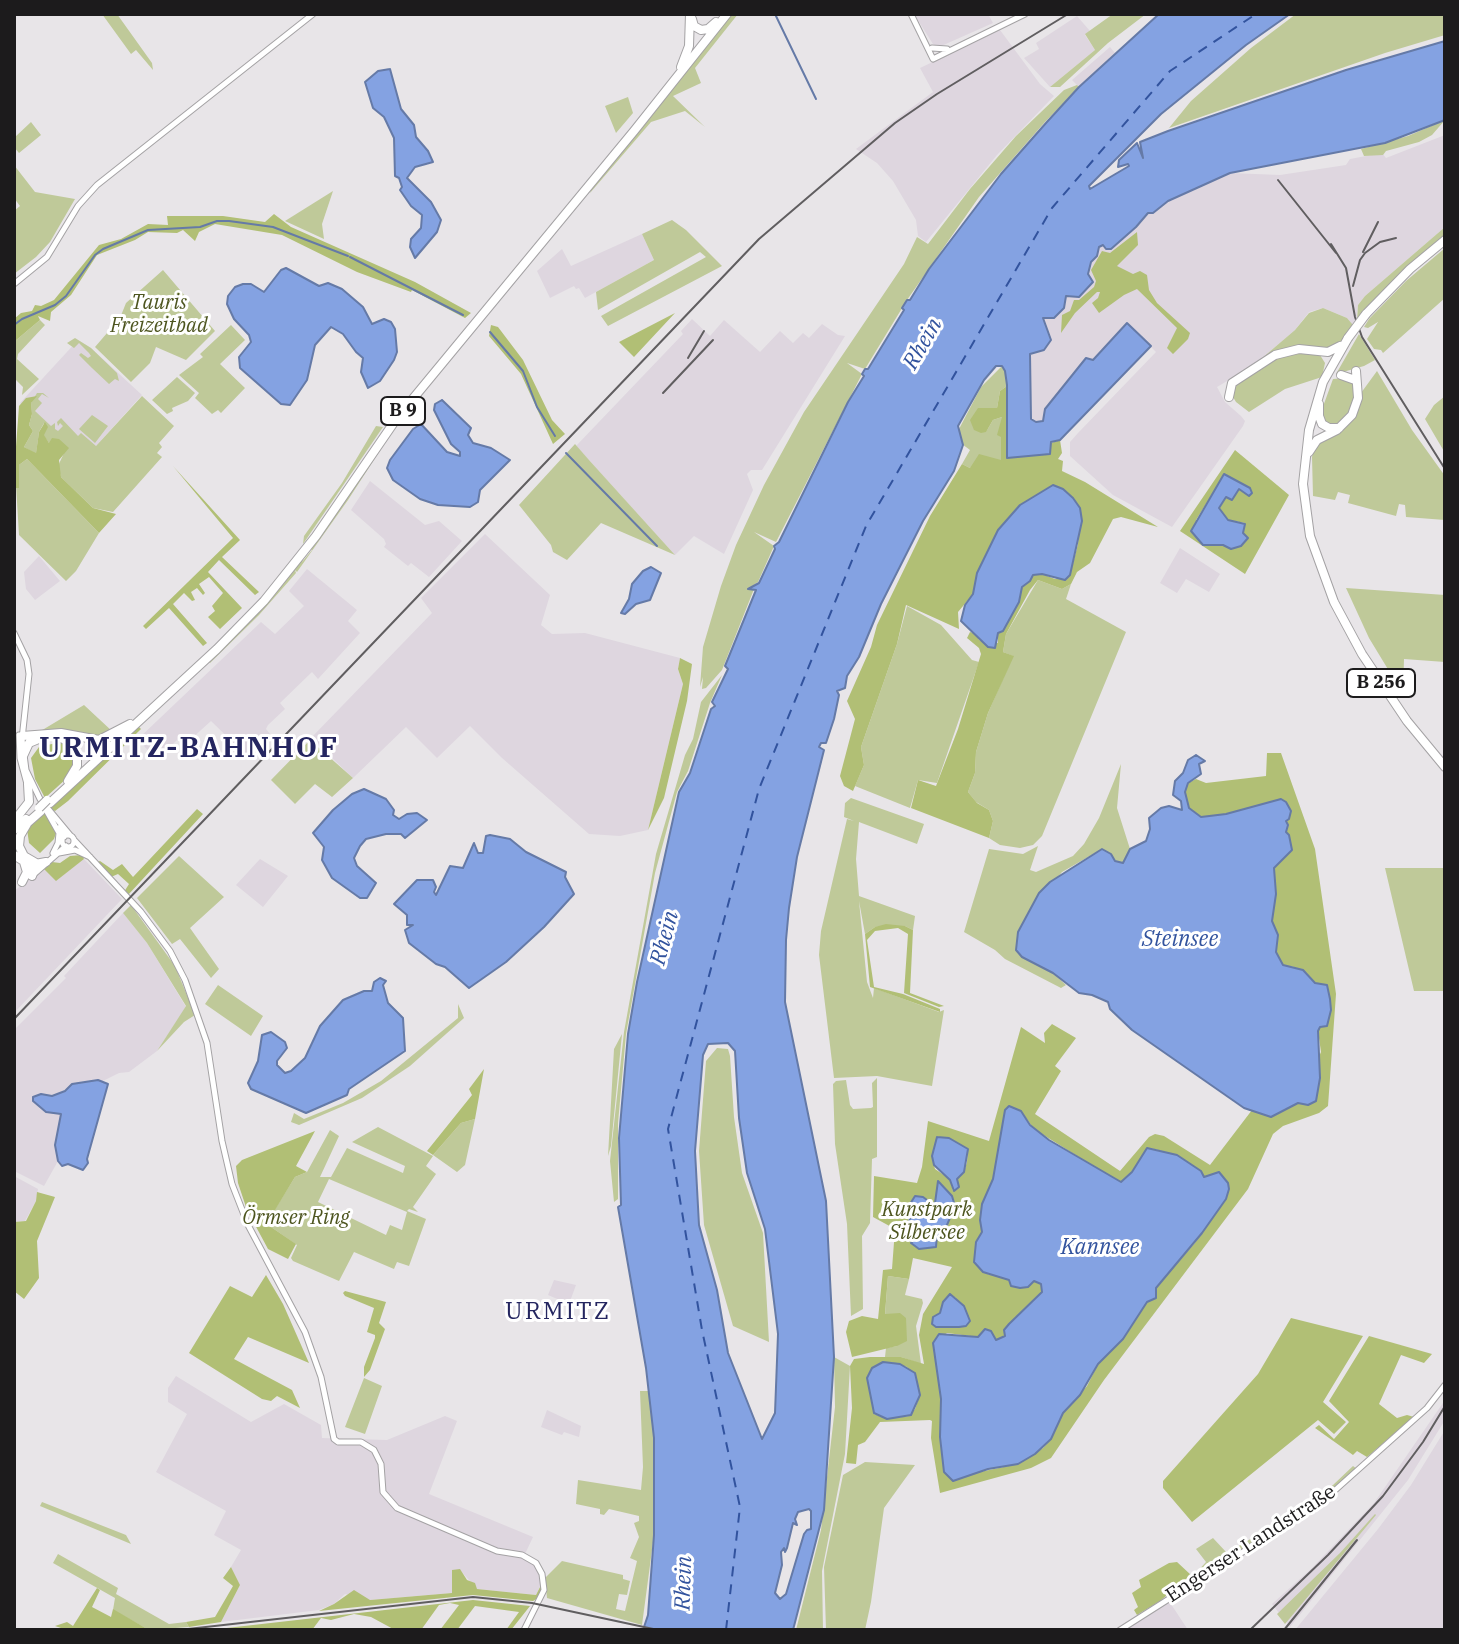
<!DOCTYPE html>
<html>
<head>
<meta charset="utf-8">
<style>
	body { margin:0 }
	#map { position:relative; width:1459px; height:1644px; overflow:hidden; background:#e8e5e8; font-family:"IBM Plex Serif",serif }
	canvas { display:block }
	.frame { position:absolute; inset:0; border:16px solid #1c1b1c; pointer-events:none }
</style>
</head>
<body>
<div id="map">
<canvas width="1459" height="1644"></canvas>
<div class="frame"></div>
</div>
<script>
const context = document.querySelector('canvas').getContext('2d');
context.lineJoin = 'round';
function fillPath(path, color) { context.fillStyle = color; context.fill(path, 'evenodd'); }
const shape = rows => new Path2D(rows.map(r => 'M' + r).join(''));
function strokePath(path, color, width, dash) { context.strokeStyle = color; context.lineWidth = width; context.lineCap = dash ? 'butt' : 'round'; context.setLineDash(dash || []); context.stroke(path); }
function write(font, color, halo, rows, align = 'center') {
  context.font = font + ' "IBM Plex Serif",serif'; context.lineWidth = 6; context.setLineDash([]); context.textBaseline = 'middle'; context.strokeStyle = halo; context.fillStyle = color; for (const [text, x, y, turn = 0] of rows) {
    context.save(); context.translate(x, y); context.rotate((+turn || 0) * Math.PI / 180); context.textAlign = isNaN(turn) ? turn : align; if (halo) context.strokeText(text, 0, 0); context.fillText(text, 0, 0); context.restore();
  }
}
fillPath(shape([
	[914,14,988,14,993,23,939,47,933,44],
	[1077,16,1090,31,1085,35,1095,50,1050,87,1024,58,1039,49,1036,43],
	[1000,30,1040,84,1054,96,997,155,926,242,918,236,916,220,893,181,877,163,856,149,933,92,920,68],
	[1110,47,1115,53,1079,87,1072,80],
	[1445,135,1445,227,1365,296,1358,305,1357,317,1352,324,1347,318,1323,308,1309,312,1295,330,1254,365,1217,387,1225,402,1241,416,1245,421,1243,426,1172,527,1113,495,1070,456,1070,442,1078,433,1156,352,1128,324,1045,408,1043,421,1036,422,1031,419,1030,354,1044,350,1051,340,1043,317,1088,275,1091,262,1097,256,1099,247,1103,244,1111,249,1136,227,1149,213,1154,213,1168,201,1230,173,1280,175,1346,165,1350,159,1382,153,1386,158],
	[642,234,654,260,585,298,579,288,576,289,574,286,550,298,537,271,562,249,571,266],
	[692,319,710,336,724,320,760,352,780,331,793,343,803,333,809,338,822,324,838,335,845,336,762,470,751,470,747,474,753,490,724,554,694,536,675,555,576,446,683,334,681,331],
	[78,340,91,348,142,395,96,446,69,447,20,403],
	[370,481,425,525,439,521,462,541,429,577,411,563,408,566,384,547,386,544,384,539,351,510],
	[485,534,550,595,541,625,552,634,585,633,680,658,678,669,683,684,648,830,620,836,589,834,502,758,470,726,437,758,406,727,353,778,311,738,432,613,421,598],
	[1180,548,1220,574,1209,592,1186,579,1177,593,1160,583],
	[39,556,60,581,35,600,26,589,24,572],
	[307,569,357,610,348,621,360,633,318,679,312,672,280,703,285,709,268,725,266,729,270,734,250,759,211,721,190,740,183,734,163,754,158,748,151,754,138,739,261,622,275,634,304,606,289,591],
	[84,859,122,899,14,1013,14,891,44,869,56,880],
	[260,859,288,876,263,907,236,885],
	[123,913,147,943,186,1007,157,1051,129,1072,119,1073,101,1082,71,1087,52,1096,41,1094,61,1114,55,1145,58,1161,44,1186,14,1171,14,1030,66,978,64,976],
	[14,1176,38,1189,36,1201,25,1221,14,1222],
	[554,1280,576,1285,569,1304,548,1295],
	[176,1376,251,1422,284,1404,321,1425,322,1438,387,1440,445,1416,457,1421,429,1494,533,1537,525,1554,538,1564,545,1575,536,1595,477,1589,460,1570,452,1570,452,1593,370,1600,345,1594,334,1604,319,1610,221,1622,240,1585,231,1567,241,1550,214,1535,226,1511,156,1472,187,1414,168,1402,168,1388],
	[1445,1400,1445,1420,1408,1480,1290,1627,1272,1604,1312,1568,1374,1503],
	[547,1410,581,1426,579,1437,564,1432,562,1435,541,1427],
	[1445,1430,1445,1630,1295,1630,1378,1529,1411,1485],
	[1169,1601,1188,1630,1124,1630]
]), '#ded6df');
fillPath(shape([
	[102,14,117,14,152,63,153,70,136,50,131,54],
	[731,14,738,14,695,68,701,83,673,96,705,127,685,111,651,122,590,193,592,187],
	[1113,14,1146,14,1108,43,1060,87,1050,87,1095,50,1085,34],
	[1296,14,1445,14,1445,35,1385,53,1169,128,1191,101,1251,48],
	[1077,85,1079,87,1045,122,979,197,907,300,865,369,847,363,862,374,776,542,754,532,774,546,758,582,748,589,754,589,722,670,706,688,702,689,703,677,700,687,703,647,721,586,736,545,764,485,804,412,904,264,917,237,928,244,970,189,1016,136,1064,90],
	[628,97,633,113,616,133,605,106],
	[1445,120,1432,135,1419,142,1386,151,1383,155,1364,156,1361,149,1408,136],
	[31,122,41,135,19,153,14,147,14,138],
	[14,165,35,192,75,199,50,242,36,257,14,274,14,211,20,206,14,198],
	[333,191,322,224,324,239,285,221],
	[672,220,686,230,722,266,608,326,601,316,706,257,700,252,598,310,596,292,654,260,642,234],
	[1445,227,1445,238,1387,287,1357,320,1358,305,1365,296],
	[1445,248,1445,298,1383,353,1381,350,1374,349,1367,339,1378,322,1368,328,1364,327,1369,319,1406,281],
	[163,270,215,331,186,360,156,347,150,363,131,382,95,347,120,318,126,303],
	[1323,308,1347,318,1353,325,1340,344,1333,349,1305,348,1254,365,1295,330,1309,313],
	[40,320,45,325,18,354,17,359,39,379,22,395,23,387,16,380,14,372,14,342],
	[231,325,245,340,220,364,245,388,221,413,218,410,212,414,195,398,199,393,179,375,203,357,200,354],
	[1359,334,1375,360,1364,366,1336,374],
	[75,338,91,348,117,373,119,381,115,379,109,384,92,368,79,355,81,353,88,358,91,356,89,353,79,343,74,348,67,343],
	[1290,352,1320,355,1325,363,1322,377,1285,389,1249,412,1236,402,1230,392,1231,386,1268,361],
	[1002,366,1005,370,1007,386,1000,391,997,408,986,432,993,420,1002,417,1001,461,970,468,962,464,970,450,958,441,959,429,981,387],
	[1377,371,1412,430,1445,476,1445,520,1406,517,1405,505,1399,504,1396,516,1348,503,1350,495,1338,492,1335,500,1313,496,1312,457,1316,443,1353,420,1361,393],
	[177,377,195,393,188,401,172,408,173,411,167,414,152,400],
	[1345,378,1353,380,1355,405,1343,423,1332,427,1321,419,1321,412,1333,379],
	[37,393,43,393,49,398,42,394,38,399,42,403,35,411,51,426,55,423,55,429,58,431,63,426,60,423,58,426,57,422,61,418,78,436,81,433,96,446,142,396,174,426,159,443,162,447,157,453,162,457,113,512,93,508,61,477,58,466,64,453,49,443,43,435,44,423,39,432,36,454,24,447,33,431,29,425,32,414,31,403],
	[1445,396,1445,453,1425,419,1434,405],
	[92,415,108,426,95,443,79,429],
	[376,426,383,427,303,544,304,536,342,483],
	[390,435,348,500,297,572,295,570,296,573,259,615,210,663,208,661,308,549,302,562,312,550,309,548],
	[575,444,589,460,675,555,601,523,567,560,553,552,551,545,519,505],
	[27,459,99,533,76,571,66,581,19,535,16,485,18,487,19,465],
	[1038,580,1062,589,1071,584,1066,599,1126,632,1042,836,1033,845,1020,848,1000,845,989,838,993,821,989,810,976,802,968,792,975,773,976,752,988,713,1013,656,1003,652,1006,634],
	[1346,588,1445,595,1445,662,1404,659,1403,694,1369,638],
	[907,606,941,625,972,660,979,662,937,783,918,780,910,808,855,786,864,765,861,747,897,644],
	[722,675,710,703,688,771,677,792,655,873,626,1034,618,1123,618,1199,614,1202,610,1161,624,1032,656,854,685,755,693,739,701,702],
	[84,705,113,732,93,738,39,732],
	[310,740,353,778,332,797,315,784,295,804,271,780],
	[1121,764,1117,808,1130,849,1124,864,1115,861,1102,849,1062,872,1028,914,1018,932,1016,950,1022,957,1053,973,1066,985,1061,988,1005,959,995,950,964,932,989,849,1023,854,1038,846,1030,870,1036,872,1073,856,1084,844,1099,818],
	[851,798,924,824,917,844,859,822,856,859,859,896,915,916,913,930,905,926,875,927,865,934,859,901,867,982,873,998,874,988,939,1012,944,1010,932,1086,877,1076,834,1078,819,955,821,931,847,819,854,821,844,817,845,803],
	[179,856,224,897,190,928,219,969,211,978,180,939,172,944,137,898],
	[1385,868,1445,868,1445,991,1414,991],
	[131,905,175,966,195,1015,184,1022,157,1051,186,1006,147,943,123,913],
	[218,985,263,1016,251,1036,205,1004],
	[458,1004,464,1018,410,1066,362,1098,299,1125,291,1122,294,1113,304,1119,343,1103,381,1081,458,1018],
	[622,1034,611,1146,608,1156,614,1049],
	[717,1048,728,1049,730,1056,734,1117,742,1173,763,1233,769,1342,733,1326,704,1225,699,1151,706,1061],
	[877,1078,877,1157,872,1159,870,1223,862,1236,863,1309,851,1316,847,1224,835,1144,833,1084,836,1081,846,1080,850,1105,853,1109,871,1108,873,1107,872,1083],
	[475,1119,465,1165,457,1172,433,1155,461,1123],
	[378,1127,433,1156,426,1166,436,1174,413,1207,418,1212,409,1209,407,1211,426,1219,409,1266,397,1262,394,1269,354,1252,339,1281,293,1261,291,1258,297,1245,271,1227,272,1214,295,1177,307,1172,330,1130,339,1136,320,1177,331,1177,347,1148,403,1173,405,1166,352,1142],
	[329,1179,407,1212,402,1230,390,1225,386,1235,318,1202],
	[888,1276,909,1279,905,1295,922,1299,923,1303,916,1326,921,1364,901,1357,885,1357,886,1348,897,1346,885,1315],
	[834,1357,850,1366,845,1454,822,1571,823,1630,796,1630,821,1530,835,1407],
	[364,1378,382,1386,365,1434,345,1427],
	[640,1391,649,1391,654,1438,654,1535,642,1625,547,1598,545,1578,562,1561,623,1575,623,1579,630,1581,627,1595,619,1594,616,1609,625,1611,637,1561,630,1558,639,1537,634,1523,639,1521,639,1516,609,1509,604,1515,600,1514,600,1509,576,1504,578,1480,641,1490,643,1467],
	[865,1462,915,1465,884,1508,871,1602,865,1630,826,1630,824,1567,843,1475],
	[1353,1466,1357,1469,1322,1500,1230,1558,1195,1574,1206,1562,1196,1549,1213,1538,1227,1553,1299,1510,1333,1485],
	[42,1502,126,1535,131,1544,40,1506],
	[1375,1514,1376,1515,1285,1624,1277,1614,1340,1553],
	[58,1554,118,1588,116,1594,169,1624,186,1622,189,1627,149,1630,113,1610,115,1598,53,1563]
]), '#bfc999');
fillPath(shape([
	[274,214,291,227,415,282,471,313,465,318,412,290,411,292,357,272,282,235,215,224,199,232,195,241,183,230,177,233,148,232,135,240,97,255,71,295,51,312,50,321,38,316,40,320,14,342,14,319,21,313,32,311,35,305,41,306,54,300,99,245,121,239,148,224,168,225,167,216,223,216,265,222],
	[1137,232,1138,245,1117,266,1133,274,1140,271,1147,275,1149,290,1157,303,1190,333,1188,339,1173,354,1167,348,1177,328,1137,289,1124,295,1099,313,1092,303,1098,298,1100,292,1097,292,1075,313,1061,333,1062,315,1070,311,1074,300,1079,300,1094,287,1096,281,1091,270,1102,251,1110,253],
	[675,313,634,357,619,342],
	[491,325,498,327,523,360,552,420,565,434,553,444,521,374,489,336],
	[1007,386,1007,458,1060,440,1062,453,1058,459,1063,461,1062,471,1085,482,1158,527,1121,517,1113,519,1090,563,1077,572,1071,584,1062,589,1038,580,1030,590,1006,634,1003,652,1014,656,988,713,976,752,975,773,968,792,977,803,989,810,993,821,989,838,911,808,918,780,936,786,958,729,981,654,979,648,967,638,970,632,977,634,979,640,998,643,998,633,1022,587,1030,581,1033,575,1042,574,1055,579,1070,575,1078,544,1080,508,1073,498,1063,489,1053,486,1020,505,998,530,977,573,973,594,958,612,959,629,906,605,897,644,861,747,864,765,853,791,844,786,840,776,855,719,847,701,871,647,877,625,930,516,962,464,970,468,979,454,1001,460,1001,437,997,435,1002,417,993,420,986,432,981,433,974,430,970,420,978,408,997,408,1000,391],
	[37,396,31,403,32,414,29,425,33,431,24,447,36,453,39,432,45,422,48,427,44,435,49,443,52,438,59,439,69,448,59,460,61,477,93,508,116,514,99,533,27,459,19,465,19,488,16,488,15,460,19,406,26,398],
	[1235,450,1289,495,1245,574,1180,531],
	[1224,475,1252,493,1249,496,1239,489,1235,495,1227,496,1219,508,1228,520,1245,523,1244,530,1223,545,1203,545,1196,520],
	[173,466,240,540,222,557,259,592,255,595,219,560,208,572,242,608,220,629,208,617,215,611,212,606,223,593,209,577,199,584,205,593,203,595,197,588,191,592,195,600,192,601,184,593,173,604,207,643,203,646,169,608,146,629,143,626,233,538],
	[680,658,692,664,687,701,664,798,648,830,683,684,678,669],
	[137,725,141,729,68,801,55,811,49,808],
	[60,739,67,741,77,758,67,778,45,798,35,779,31,758,39,747,56,743],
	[1267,753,1281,753,1315,849,1336,994,1328,1106,1319,1113,1283,1126,1273,1134,1248,1189,1104,1380,1051,1458,1031,1468,940,1493,931,1438,932,1421,930,1420,880,1422,865,1442,858,1445,856,1464,846,1463,852,1408,850,1366,854,1359,870,1357,901,1357,924,1364,919,1335,923,1314,952,1267,913,1258,909,1279,888,1276,885,1314,900,1313,906,1318,907,1341,897,1346,852,1357,846,1332,849,1321,862,1316,878,1319,883,1270,892,1269,895,1229,873,1217,874,1176,917,1183,922,1167,928,1121,989,1141,1021,1027,1045,1043,1044,1033,1052,1024,1076,1038,1055,1066,1061,1071,1035,1114,1120,1171,1149,1137,1155,1134,1164,1136,1210,1165,1252,1110,1272,1117,1298,1103,1321,1052,1318,1031,1326,985,1315,983,1294,967,1283,965,1276,952,1278,935,1272,921,1276,894,1274,868,1288,825,1281,799,1226,814,1201,817,1189,808,1185,792,1188,783,1196,779,1206,783,1266,776],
	[1009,1106,1021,1111,1034,1129,1117,1181,1121,1182,1132,1172,1147,1148,1154,1149,1177,1155,1201,1171,1204,1177,1219,1173,1226,1199,1194,1244,1155,1288,1123,1339,1098,1364,1087,1386,1063,1413,1051,1439,1043,1448,1018,1464,970,1474,944,1472,940,1437,941,1399,933,1343,947,1333,978,1337,991,1331,996,1340,1005,1336,1009,1324,1042,1292,1041,1284,1034,1281,1020,1288,1011,1286,1009,1280,988,1274,974,1262,976,1242,982,1232,980,1220,982,1204,993,1179,1005,1110],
	[937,1137,968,1149,967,1162,964,1172,957,1179,953,1191,950,1179,935,1169,933,1161],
	[938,1182,952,1196,951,1213,944,1232,937,1234,935,1242,923,1248,914,1240,919,1234,917,1225,908,1220,911,1216,905,1212,915,1197,923,1197,931,1203,935,1203],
	[955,1297,958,1303,964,1306,970,1321,966,1326,949,1327,940,1313,943,1302],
	[890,1362,907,1367,916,1382,920,1395,915,1409,909,1416,887,1419,874,1414,867,1377,872,1368],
	[197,809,203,814,128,895,124,892,129,884,118,874,111,877,98,862,100,861,113,870,122,864,133,877],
	[44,812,57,830,54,839,40,853,29,843,27,829],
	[82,855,84,859,56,881,44,869,52,862,60,863,70,856],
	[886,924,905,926,913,930,910,993,944,1006,939,1007,904,993,908,934,898,928,875,931,867,940,874,987,903,994,940,1009,940,1012,870,987,865,934,875,927],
	[484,1069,475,1119,461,1123,433,1155,427,1151,472,1095,469,1089],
	[315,1131,296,1166,307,1172,295,1177,272,1215,271,1227,296,1244,288,1259,268,1249,247,1210,238,1183,236,1166,242,1160],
	[37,1192,55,1197,37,1241,39,1278,24,1299,14,1291,14,1249,16,1249,16,1242,14,1222,26,1221,36,1201],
	[266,1275,283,1304,309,1363,248,1337,234,1359,292,1390,300,1408,277,1396,271,1401,262,1399,189,1353,230,1286,252,1297],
	[345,1291,386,1302,379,1323,385,1329,370,1370,364,1377,364,1367,375,1338,375,1335,367,1332,374,1308,345,1296,343,1293],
	[1291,1318,1363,1336,1323,1402,1346,1422,1334,1434,1318,1420,1192,1522,1163,1488,1163,1481,1258,1374],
	[1369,1336,1432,1354,1424,1363,1401,1355,1379,1404,1397,1418,1407,1415,1414,1417,1367,1457,1357,1451,1353,1455,1315,1428,1319,1425,1334,1439,1349,1422,1329,1401],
	[1177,1562,1191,1575,1160,1601,1137,1615,1134,1610,1138,1607,1132,1593,1141,1587,1139,1580,1169,1563],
	[231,1567,240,1585,221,1622,189,1627,186,1622,215,1617,233,1586,223,1578],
	[460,1569,467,1580,475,1583,477,1589,536,1595,541,1585,542,1591,538,1598,533,1601,473,1595,319,1611,334,1604,354,1590,370,1600,452,1593,452,1570],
	[97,1588,100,1590,92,1607,111,1617,113,1609,149,1630,67,1630,55,1626,67,1622,73,1626],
	[473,1600,530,1606,511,1630,506,1630,519,1612,475,1606,457,1630,440,1630,459,1605,450,1603,439,1605,421,1630,395,1630,371,1617,354,1614,331,1620,321,1618,312,1630,209,1630]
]), '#b1bf75');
const water = shape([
	[1159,14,1290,14,1246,45,1161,114,1089,186,1090,189,1129,166,1128,164,1118,167,1119,160,1137,143,1143,158,1140,142,1168,131,1346,70,1445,41,1445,120,1385,143,1230,173,1168,201,1153,213,1148,213,1136,227,1111,249,1106,249,1103,245,1099,247,1097,256,1091,262,1088,274,1093,282,1079,297,1066,296,1064,308,1054,318,1043,318,1051,340,1044,350,1030,354,1031,419,1036,422,1043,421,1045,409,1086,358,1093,360,1127,323,1151,346,1060,440,1051,442,1050,454,1007,458,1007,385,1005,371,1002,366,996,366,984,380,958,426,963,445,954,471,923,521,881,604,859,657,847,676,845,688,837,691,839,695,834,719,826,743,821,743,819,747,824,750,797,857,789,908,786,940,785,1002,826,1201,834,1357,824,1510,793,1630,643,1630,648,1615,654,1535,654,1438,646,1368,618,1207,621,1205,619,1138,628,1034,637,982,679,792,690,773,711,709,715,706,712,702,728,669,725,666,756,590,748,589,759,583,775,549,774,546,779,542,848,402,864,376,862,374,865,369,868,369,904,310,902,308,907,300,910,300,929,269,1001,174,1046,123,1079,87,1159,14],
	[728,1043,735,1051,739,1118,747,1173,765,1229,778,1334,775,1413,762,1439,728,1353,717,1290,699,1225,695,1151,703,1055,708,1044,728,1043],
	[809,1509,811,1511,811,1529,807,1530,804,1534,786,1594,780,1599,775,1593,782,1565,781,1552,784,1548,785,1552,787,1548,793,1523,797,1525,795,1519,798,1512,809,1509],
	[390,69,401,109,414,125,416,137,428,151,433,162,415,167,407,178,431,202,441,220,437,232,415,258,410,247,411,239,421,228,422,215,411,206,400,190,402,187,399,178,395,176,394,138,384,117,373,108,365,82,378,71,390,69],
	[286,268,319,286,328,283,342,289,363,307,372,324,384,319,391,322,395,329,397,352,394,360,380,381,368,388,361,372,363,358,356,352,343,334,331,327,315,345,307,380,290,405,281,404,240,368,239,357,251,342,249,335,234,319,227,304,228,296,235,287,243,284,251,284,264,292,281,270,286,268],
	[442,400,471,428,468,435,473,443,491,448,510,460,480,490,478,502,470,507,438,505,420,499,393,480,387,468,390,460,413,429,421,424,447,452,460,456,460,452,451,444,434,410,435,404,442,400],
	[1224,474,1250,488,1252,493,1249,496,1239,489,1232,500,1226,497,1219,508,1228,520,1245,524,1243,533,1248,538,1241,546,1231,549,1223,545,1203,545,1191,531,1224,474],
	[1053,485,1063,489,1073,498,1080,508,1082,521,1070,575,1065,580,1042,574,1033,575,1030,581,1022,587,1019,602,1003,631,998,633,995,648,988,647,961,621,965,605,973,594,977,573,998,530,1020,505,1053,485],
	[651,567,661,573,650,600,636,604,625,614,621,613,629,599,632,584,643,571,651,567],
	[1196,755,1205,761,1199,764,1201,774,1188,783,1185,792,1189,808,1201,817,1226,814,1281,799,1286,802,1291,811,1289,819,1286,821,1288,825,1286,832,1289,835,1292,850,1274,868,1276,894,1272,921,1278,935,1276,952,1283,965,1303,970,1315,983,1327,985,1330,999,1331,1010,1327,1026,1320,1027,1318,1031,1320,1078,1316,1101,1308,1105,1298,1103,1271,1117,1244,1108,1132,1030,1110,1009,1108,1002,1092,995,1079,993,1053,973,1022,957,1016,950,1018,932,1039,893,1050,882,1102,849,1111,854,1115,861,1123,863,1130,849,1146,841,1150,829,1149,818,1161,808,1169,806,1182,810,1181,801,1173,795,1175,781,1183,773,1188,760,1196,755],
	[364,789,386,799,394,810,393,815,399,819,407,814,417,813,427,820,405,838,401,834,386,834,366,839,360,846,354,858,357,866,376,883,367,898,360,898,332,878,322,860,324,847,313,833,333,810,352,794,364,789],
	[490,835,510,839,526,852,566,872,565,877,574,894,544,927,506,962,469,988,445,967,436,964,409,943,405,930,413,925,407,925,407,915,394,904,417,880,433,880,436,887,434,892,436,895,450,866,463,868,474,843,478,853,483,853,486,836,490,835],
	[380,978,386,981,383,985,388,1003,403,1018,405,1051,349,1089,347,1095,306,1113,251,1089,248,1083,258,1061,262,1035,271,1032,285,1042,287,1048,277,1061,277,1065,285,1073,291,1071,305,1058,320,1026,343,1000,364,991,372,991,374,982,380,978],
	[98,1080,108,1084,87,1159,88,1163,83,1170,68,1164,62,1166,58,1161,55,1145,61,1114,46,1112,33,1101,33,1097,41,1094,52,1096,65,1091,72,1084,98,1080],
	[1009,1106,1021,1111,1030,1125,1049,1140,1121,1182,1132,1172,1147,1148,1177,1155,1201,1171,1204,1177,1219,1172,1228,1183,1229,1189,1226,1199,1202,1233,1156,1288,1156,1298,1147,1302,1123,1339,1098,1364,1080,1395,1063,1413,1051,1439,1035,1454,1018,1464,988,1469,953,1481,944,1472,940,1437,941,1399,933,1343,939,1334,978,1337,985,1329,991,1331,996,1340,1005,1336,1004,1330,1009,1324,1042,1292,1041,1284,1034,1281,1028,1287,1020,1288,1011,1286,1009,1280,983,1272,974,1262,976,1242,982,1232,980,1220,982,1204,993,1179,1005,1110,1009,1106],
	[937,1137,949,1138,968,1149,964,1172,957,1179,959,1187,954,1191,950,1180,934,1165,932,1156,937,1137],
	[938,1181,952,1196,955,1206,944,1232,942,1236,937,1235,936,1247,919,1249,911,1243,919,1234,917,1226,908,1224,911,1216,905,1212,915,1196,923,1197,931,1203,935,1203,938,1181],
	[950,1294,964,1306,970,1321,966,1326,959,1327,936,1327,932,1324,933,1317,940,1313,943,1302,950,1294],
	[883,1362,900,1364,915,1373,920,1395,911,1415,887,1419,874,1413,867,1378,872,1368,883,1362]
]);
fillPath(water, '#84a2e2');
strokePath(water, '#657aa7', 2);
strokePath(shape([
	[775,14,816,99],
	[350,257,463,315],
	[14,325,22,319,55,305,66,296,95,255,103,249,148,230,200,227,217,221,229,221,273,227,348,256],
	[490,332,523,371,537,407,555,436],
	[566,453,657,546]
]), '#657aa7', 2);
strokePath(shape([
	[726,1630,740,1507,702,1330,668,1129,759,789,866,526,1052,208,1170,71,1256,14]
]), '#32539e', 2, [10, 8]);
const secondary = shape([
	[911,14,933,59],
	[932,48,947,49],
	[933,59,1025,14],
	[14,284,47,257,78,206,97,185,313,14],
	[14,633,27,660,29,674,22,739,26,770,40,799,70,835],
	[19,735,20,758,27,784],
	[46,810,59,833,58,843,53,853],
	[60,827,64,837],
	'62 841a6 6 0 1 1 12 0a6 6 0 1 1-12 0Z',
	[75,841,141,912,170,951,185,980,207,1043,222,1141,232,1184,248,1225,305,1332,321,1377,334,1439,338,1442,361,1442,374,1450,381,1464,383,1492,397,1508,497,1551,522,1555,536,1563,542,1574,544,1590,524,1630],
	[59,853,75,850,90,857],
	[34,874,66,846],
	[1120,1630,1323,1501,1427,1408,1445,1385]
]);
const highway = shape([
	[692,19,694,26,701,30,708,29,716,22],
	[681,67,689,46,690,14],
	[1366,314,1410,269,1445,240],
	[1348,338,1323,382,1309,430,1303,484,1310,536,1334,602,1362,654,1407,721,1445,767],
	[1341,375,1355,380],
	[1229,397,1232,383,1275,355,1299,349,1328,352,1340,346],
	[1319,404,1319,416,1322,424,1329,428,1339,428],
	[1309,452,1317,440,1337,430,1352,415,1358,398,1356,371],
	[22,736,61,733,99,740,130,724],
	[59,737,71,743,77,753,77,766,68,781],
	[23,756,29,743,41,738],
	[50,803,217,649,264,601,316,536,397,418,634,131,727,14],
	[14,821,29,802,28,784],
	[27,824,20,836,19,846,24,856,36,863,32,876],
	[24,826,41,811],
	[14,830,26,819],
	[14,855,30,865,46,862],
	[22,882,27,872,24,862]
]);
strokePath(secondary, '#a4a2a4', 7);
strokePath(highway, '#a4a2a4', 10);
strokePath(secondary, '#fff', 5);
strokePath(highway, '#fff', 8);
strokePath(shape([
	[1278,180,1336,253],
	[1331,244,1346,268,1355,317,1362,337,1445,469],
	[1363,252,1378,222],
	[1353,286,1360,260,1365,253,1380,242,1396,238],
	[688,358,704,331],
	[663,393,713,340],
	[14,1019,759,239,895,123,937,94,1068,14],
	[179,1630,473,1597,532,1603,658,1630],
	[1250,1630,1328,1555,1383,1496,1423,1442,1445,1406],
	[1284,1630,1357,1540]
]), '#605e60', 2);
const highwayBridge = shape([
	[1348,338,1366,314],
	[39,808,47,800]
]);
strokePath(highwayBridge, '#a4a2a4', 10, []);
strokePath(highwayBridge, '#fff', 8);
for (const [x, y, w] of [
	[403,411,44],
	[1381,683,68]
]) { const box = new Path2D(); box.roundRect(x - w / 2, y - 14, w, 28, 6); context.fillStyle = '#fff'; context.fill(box); strokePath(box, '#1c1b1c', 2); }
write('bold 18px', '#1c1b1c', null, [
	["B 9",403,411],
	["B 256",1381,683]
]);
write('italic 20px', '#4d551f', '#fff', [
	["Tauris",159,303],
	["Freizeitbad",159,326],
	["Kunstpark",927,1210],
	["Silbersee",927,1233],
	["Örmser Ring",296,1218]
]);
write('20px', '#1c1b1c', '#fff', [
	["Engerser Landstraße",1251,1544,-33]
]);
write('italic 22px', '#32539e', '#fff', [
	["Rhein",923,344,-60],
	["Rhein",665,938,-75],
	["Steinsee",1180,940],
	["Kannsee",1100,1248],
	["Rhein",684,1583,-88]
]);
context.letterSpacing = '2px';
write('24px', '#252660', '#fff', [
	["URMITZ",558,1312]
]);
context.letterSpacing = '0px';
context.letterSpacing = '2px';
write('bold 28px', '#252660', '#fff', [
	["URMITZ-BAHNHOF",189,749]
]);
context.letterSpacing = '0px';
</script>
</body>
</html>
